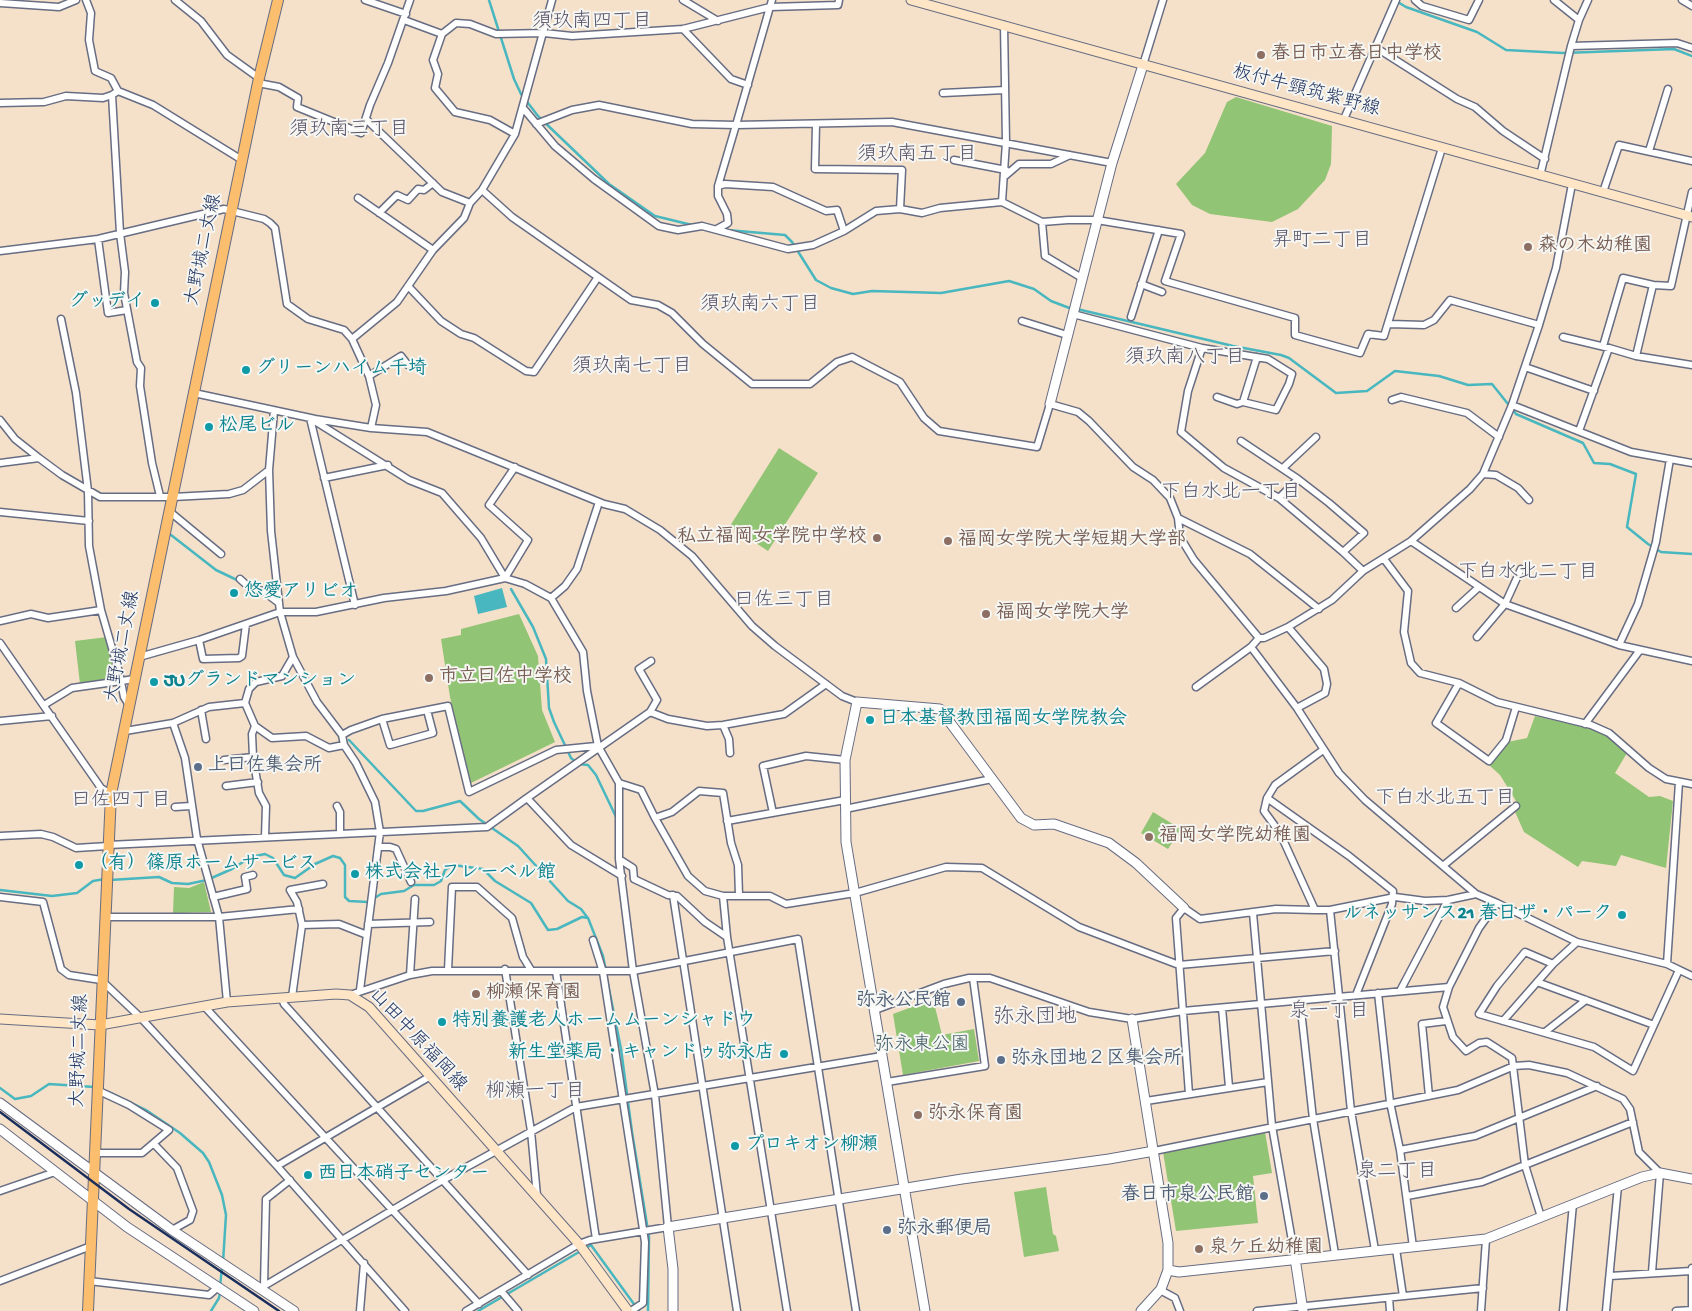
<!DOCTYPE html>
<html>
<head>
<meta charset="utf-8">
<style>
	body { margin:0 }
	canvas { display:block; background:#f5e0c9 }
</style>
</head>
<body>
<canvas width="1692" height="1311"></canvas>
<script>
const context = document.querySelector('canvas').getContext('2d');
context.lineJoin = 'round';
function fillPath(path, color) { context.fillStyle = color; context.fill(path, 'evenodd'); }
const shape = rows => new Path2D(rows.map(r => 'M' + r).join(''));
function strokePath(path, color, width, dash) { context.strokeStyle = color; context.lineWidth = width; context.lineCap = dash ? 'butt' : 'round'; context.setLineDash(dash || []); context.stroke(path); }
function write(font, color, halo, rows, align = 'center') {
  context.font = font + ' "Gochi Hand","Klee One",sans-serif'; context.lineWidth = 4; context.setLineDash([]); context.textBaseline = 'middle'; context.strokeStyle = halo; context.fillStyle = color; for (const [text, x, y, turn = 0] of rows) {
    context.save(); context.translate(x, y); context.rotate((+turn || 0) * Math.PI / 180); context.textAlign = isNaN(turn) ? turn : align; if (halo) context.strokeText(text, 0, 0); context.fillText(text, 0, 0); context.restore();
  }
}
fillPath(shape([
	[1236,97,1332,126,1331,164,1325,180,1298,209,1272,222,1210,214,1192,205,1176,184,1205,153,1227,102],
	[779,448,818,473,768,551,730,526],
	[519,614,538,656,542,710,555,742,471,783,450,697,441,639,461,635,461,629],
	[107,637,121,682,80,684,75,641],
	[1535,716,1589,728,1607,735,1627,753,1615,773,1649,797,1660,796,1673,801,1666,868,1621,855,1616,866,1582,861,1578,867,1524,832,1512,805,1516,801,1500,775,1489,765,1508,742,1527,738],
	[1153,812,1181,829,1168,849,1141,833],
	[204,882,211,912,173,913,174,887,189,888],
	[933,999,942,1035,974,1029,979,1061,903,1075,893,1014],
	[1265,1132,1272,1173,1253,1176,1258,1223,1176,1231,1163,1152,1166,1150],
	[1046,1187,1053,1234,1056,1236,1059,1251,1024,1257,1014,1192]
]), '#92c475');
fillPath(shape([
	[502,588,507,607,478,614,474,596]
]), '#48b7bf');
strokePath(shape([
	[489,0,514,79,521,94,538,116,609,184,655,216,692,225],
	[1396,1,1406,7,1477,32,1506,50,1563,53,1674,49,1692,56],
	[727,230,785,235,792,242,816,280,831,288,853,294,872,291,941,293,1009,281,1034,289,1051,301,1072,309],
	[1077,309,1233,346,1281,355,1289,358,1336,393,1367,391,1395,371,1439,376,1468,385,1492,384,1516,414,1583,443,1594,463,1610,464,1636,474,1627,527,1648,544,1661,552,1692,554],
	[171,535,216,570,237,580],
	[511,589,533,627,546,659,549,708,554,722,571,758,578,764,588,765,596,775,617,819],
	[349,740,416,811,423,811,460,801,479,819,518,846,568,901,581,909,587,917],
	[110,880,159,877,172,883,188,884,207,880,232,869,251,857,265,854,273,858,284,875,295,878,315,864,333,856,340,858,345,865,345,897,349,901,368,902,381,894,404,891,414,885,434,885,441,881,445,870,453,865,483,869,495,881,531,903,548,930,557,929,582,917,588,918,603,956,606,971],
	[0,890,52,896,77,893,93,881,105,879],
	[607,979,621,1049,632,1132,649,1237,648,1311],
	[0,1088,15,1099,31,1096,49,1084,94,1087],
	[109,1092,146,1110,180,1133,203,1153,209,1162,222,1195,226,1215,223,1262],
	[220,1287,222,1267],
	[211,1311,219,1298,220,1292],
	[478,1311,591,1245,639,1311]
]), '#48b7bf', 2.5);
const minor = shape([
	[86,0,91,13,89,40,95,71,111,78,118,91],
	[175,0,201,21,227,55,259,78],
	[365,0,406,14],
	[683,0,718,21],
	[1415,0,1422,6,1469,20,1479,0],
	[1554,0,1579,20],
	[1682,0,1692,6],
	[0,3,59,7,76,0],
	[404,20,442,34,433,60,438,74,435,88,455,112,490,120,515,134],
	[683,29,731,79,748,85],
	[442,34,456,23,470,24,496,34,544,33,572,36,683,29,770,7,838,5,839,0],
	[1571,46,1677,43,1692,48],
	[1375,47,1457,99,1475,107,1503,131,1545,159],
	[1143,65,1163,0],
	[258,83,279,87,298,98,297,107,361,133,370,105,388,63,410,0],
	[943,93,1005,90],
	[0,103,44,102,66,96,103,98,112,95],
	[523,108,555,146,594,179,659,226,678,230,702,226,788,249,813,245,844,231,876,211,900,209,922,213,940,208,1002,202,1042,222,1068,220,1097,220,1181,234,1165,281,1295,318,1295,335,1360,353,1368,334,1384,336,1442,148],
	[1344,119,1396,0],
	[367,120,442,192,470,203],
	[536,124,572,110,599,105,692,124,736,125,772,0],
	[816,124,815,169,902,170,900,209],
	[1649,151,1668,89],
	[954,160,1006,170],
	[1005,176,1019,164,1051,164,1070,155],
	[1540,176,1571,46,1579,20,1588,0],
	[718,186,725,184,773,187,826,211,837,210,844,231],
	[482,190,512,217,631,300,658,305,672,313,703,344,752,384,810,384,837,362,852,357,900,382,924,418,939,431,1037,447,1050,404,1078,412,1089,421,1133,467,1153,480,1170,498,1178,518,1180,537,1194,560,1259,638],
	[1603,192,1619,145,1692,161],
	[358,198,433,250],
	[1002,202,1006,142,1004,25],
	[379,213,397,195,408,200,418,189,424,190,433,183],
	[1042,222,1045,256,1082,278],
	[717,229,728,223,727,214,718,196,718,186,736,125,892,122,1112,163],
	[98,239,108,313,127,310],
	[0,251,98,239,224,209,264,219,270,223,275,228,287,304,308,319,344,330,352,339,397,302,433,250,464,218,470,203,482,190,515,134,552,0],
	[1141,284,1162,292],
	[408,286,441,321,461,334,474,338,526,371,534,372,598,277],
	[1073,314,1202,348,1188,391,1181,432,1224,468,1279,498],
	[1131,317,1159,230],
	[61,319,76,393,88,491,89,546,101,610,119,672,124,697,129,705],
	[1022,321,1067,335],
	[1389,324,1424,325,1434,320,1450,300,1539,325],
	[1563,337,1609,348,1579,431],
	[352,339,369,376,401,356,408,365],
	[1603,346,1623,278,1653,285],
	[1202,348,1268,359,1292,374,1289,384,1276,410,1243,402,1237,404,1217,397],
	[1609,348,1636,356,1692,365],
	[1636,356,1653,285,1671,286,1692,192],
	[1525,367,1594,391],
	[369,376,376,405,371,428],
	[194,393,315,419,371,428,427,432,604,504,625,509,660,530,692,556,752,626,775,646,842,696,857,702],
	[1392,400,1401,397,1467,413,1499,437],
	[1243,402,1257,357],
	[1512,405,1631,452,1692,463],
	[274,411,269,470,271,531,280,612,293,657,317,702,342,735,344,745,356,763,375,802,380,832,360,990],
	[310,418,355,605],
	[0,420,15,439,39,458,0,463],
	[313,420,409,480,442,493,481,538,505,578],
	[1241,441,1298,479],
	[39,458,62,475,100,497,173,497,229,494,243,490,269,470],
	[1283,468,1316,437],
	[1483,474,1496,475,1518,488,1529,500],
	[324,478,388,465],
	[160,496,152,463,140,386,141,368,137,362,124,293,125,272,120,233,112,95,118,91,153,105,242,160],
	[169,511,221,554],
	[0,512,89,521],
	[1178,518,1250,554,1319,609],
	[1411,541,1505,604,1619,645,1692,661],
	[1343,552,1364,533,1329,503,1298,479,1279,498,1343,552,1363,571],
	[1384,559,1408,591,1404,632,1411,663,1420,673,1459,683,1497,702,1591,725,1609,733,1649,768,1666,779,1692,784],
	[505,578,528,540,489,505,515,467],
	[240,579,251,589,263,591,279,603],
	[551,598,565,586,577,569,599,502],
	[1456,608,1479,587],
	[0,621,31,614,48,618,101,610],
	[1288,627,1324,669,1327,684,1325,693,1297,708],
	[1477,637,1505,604,1521,569],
	[199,640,203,659,239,658,242,656,246,624],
	[0,643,101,788,111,794],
	[1619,645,1638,604,1656,542,1670,459],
	[1251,647,1297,708,1339,773,1365,800,1476,894],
	[139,657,199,640,280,612,316,612,384,598,446,591,505,578,525,584,551,598,583,652,587,691,598,746,619,783,619,859,633,868,634,879,668,895,677,896,705,922,727,937,787,1311],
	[293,657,282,676,256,682,249,689,245,703,255,726,272,738,306,736,329,748,344,745],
	[1459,683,1436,723,1489,761,1506,740,1516,707],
	[1196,687,1251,647,1259,638,1264,638,1288,627,1332,600,1363,571,1411,541,1470,489,1483,474,1512,405,1539,325,1556,268,1572,184],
	[44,705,72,688,135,679],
	[201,710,206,739],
	[650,712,668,719,707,726,723,725,784,714,826,684],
	[382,719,390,745,433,733,427,710],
	[0,721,52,716],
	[173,723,185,758,197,839,219,917,227,1002],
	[1585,724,1640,650],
	[723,725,729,739,730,753],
	[255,726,252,734,253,757,259,793,266,806,265,837],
	[125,731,173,723,209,707,245,703],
	[342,735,351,730,382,719,448,706,469,792,556,750,596,746],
	[224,760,253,757],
	[619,783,641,790,655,818,688,876,705,891,723,896,770,896,786,904,855,893,946,867,982,868,1079,927,1179,965,1335,951],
	[226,786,258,782],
	[1267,798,1349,856,1393,891,1392,904,1356,995],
	[337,806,340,812,340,834],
	[175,807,191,806],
	[845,809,992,779],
	[773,813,763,766,806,756,845,760],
	[655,818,672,812,699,791,723,793,731,843,738,865,739,895],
	[727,821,845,800],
	[0,836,41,834,53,837,76,848,108,846],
	[108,845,487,827,527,798],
	[378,847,390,847,396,849,411,882],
	[1444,865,1516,806],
	[622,876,571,845,527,798,650,712,657,700,639,669,651,661],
	[673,895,737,1311],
	[723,896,727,937],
	[0,897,43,902,61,969,69,975,101,980,141,1018,277,1166,405,1311],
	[213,897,247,889,245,877,253,875],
	[1315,910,1330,910,1395,897,1425,901,1448,900,1476,894,1497,903],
	[1330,910,1351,1111,1375,1250],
	[1253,913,1272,1126,1295,1258],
	[106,917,219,917,299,909],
	[368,924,430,922],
	[302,925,339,924,367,935],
	[593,940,603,972,645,1242,643,1303,631,1311],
	[1577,942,1553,964,1525,952,1497,986,1479,1014,1594,1047,1633,1071,1679,970],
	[1667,964,1679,782],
	[505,969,531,1131,537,1196],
	[448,970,452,887,477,887,512,918,523,957,531,970],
	[556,971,596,1239],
	[410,975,415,899],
	[1537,982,1654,1025],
	[1449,987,1443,1007,1453,1037,1466,1051,1479,1043,1487,1042,1512,1058,1525,1165,1541,1217],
	[1400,991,1448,900],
	[1378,993,1390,1102,1400,1150,1413,1247],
	[350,995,410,975,432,971,633,971,798,939,856,1311],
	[292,997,302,925,297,902,290,890,323,884],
	[282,998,284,1004,528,1275],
	[1300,1001,1313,1119,1335,1254],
	[204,1006,479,1304],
	[1222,1008,1229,1087],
	[875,1010,944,984,969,978,990,978,1089,1012,1132,1019,1183,1011,1449,987,1479,928,1497,903,1577,942,1667,964,1692,976],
	[1503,1021,1553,964],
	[1545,1032,1586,1000],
	[887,1082,985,1066,973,978],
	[1189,1094,1176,918,1184,908,1200,919,1276,909,1315,910,1280,833,1264,811,1267,798,1275,785,1323,750],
	[1429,1096,1422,1024,1446,1021],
	[1146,1101,1268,1082],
	[154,1144,177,1168,193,1211,190,1220,172,1230],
	[1400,1150,1475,1136,1597,1086],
	[1154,1151,1458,1090,1514,1066,1529,1065,1567,1073,1623,1099,1630,1109,1639,1152,1660,1173,1652,1272],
	[95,1153,142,1153,169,1130,129,1105,97,1090],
	[277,1166,429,1077],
	[0,1191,55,1172],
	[1407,1196,1482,1182,1633,1122],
	[1396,1249,1403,1296],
	[1610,1276,1691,1271],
	[0,1281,91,1246],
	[89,1281,209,1295,217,1288],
	[264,1286,266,1199,290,1180],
	[262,1290,264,1286,443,1180,576,1107,882,1056],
	[1160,1290,1175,1298,1180,1311],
	[501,1291,518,1311],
	[1389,1298,1390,1311],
	[360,1311,364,1263],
	[466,1311,579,1244,590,1240,668,1227,655,1095,633,971,619,859],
	[1257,1311,1483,1288],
	[1481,1311,1486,1239],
	[1563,1311,1573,1204],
	[1606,1311,1618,1186],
	[1676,1311,1692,1310],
	[1692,1311,1692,1268]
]);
const tertiary = shape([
	[1050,404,1112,163,1143,65],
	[1132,1019,1168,1243,1168,1270,1161,1289,1141,1311],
	[0,1103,172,1230,294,1311],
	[0,1129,127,1227,254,1311],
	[1295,1258,1303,1311],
	[1168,1270,1179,1272,1486,1239,1642,1177,1660,1173,1692,1179],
	[673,1311,673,1269,668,1227,962,1179,1109,1159,1154,1151],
	[925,1311,846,842,845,760,857,702,940,709,1021,818,1034,825,1054,824,1109,843,1136,863,1184,908]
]);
const secondary = shape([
	[911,0,1692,217],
	[0,1019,100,1025,227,1002,336,994,350,995,369,1007,579,1244,628,1311]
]);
const primary = shape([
	[88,1311,111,794,259,78,278,0]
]);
strokePath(minor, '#676d83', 9);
strokePath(tertiary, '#676d83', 11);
strokePath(secondary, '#676d83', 11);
strokePath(primary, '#676d83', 12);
strokePath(minor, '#fff', 6);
strokePath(tertiary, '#fff', 9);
strokePath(secondary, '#fde5c5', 9);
strokePath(primary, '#fbbd6e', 10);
strokePath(shape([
	[0,1112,129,1209,279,1311]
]), '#1b2f5e', 2.5);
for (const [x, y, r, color] of [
	[1261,55,5,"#8d6e63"],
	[1528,247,5,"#8d6e63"],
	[155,303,5,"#0f9aa8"],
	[246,370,5,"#0f9aa8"],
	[209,427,5,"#0f9aa8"],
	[877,538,5,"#8d6e63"],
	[948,541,5,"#8d6e63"],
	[234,593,5,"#0f9aa8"],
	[986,614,5,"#8d6e63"],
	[429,678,5,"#8d6e63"],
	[154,682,5,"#0f9aa8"],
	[870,720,5,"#0f9aa8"],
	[198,767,5,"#5c6f8a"],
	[1149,837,5,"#8d6e63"],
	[79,865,5,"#0f9aa8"],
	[355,874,5,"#0f9aa8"],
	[1622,915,5,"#0f9aa8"],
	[476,994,5,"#8d6e63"],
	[961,1002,5,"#5c6f8a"],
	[442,1022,5,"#0f9aa8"],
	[784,1054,5,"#0f9aa8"],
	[1001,1060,5,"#5c6f8a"],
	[918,1115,5,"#8d6e63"],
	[735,1146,5,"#0f9aa8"],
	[308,1175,5,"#0f9aa8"],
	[1264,1196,5,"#5c6f8a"],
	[887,1230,5,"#5c6f8a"],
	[1199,1249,5,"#8d6e63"]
]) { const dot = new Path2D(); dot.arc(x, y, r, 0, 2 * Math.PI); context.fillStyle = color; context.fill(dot); strokePath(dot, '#f6f6f2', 2); }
write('bold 19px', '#785e54', '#f6f6f2', [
	["春日市立春日中学校",1271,55],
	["森の木幼稚園",1538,247],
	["私立福岡女学院中学校",867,538,"right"],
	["福岡女学院大学短期大学部",958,541],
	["福岡女学院大学",996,614],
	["市立曰佐中学校",439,678],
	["福岡女学院幼稚園",1159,837],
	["柳瀬保育園",486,994],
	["弥永保育園",928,1115],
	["泉ケ丘幼稚園",1209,1249]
], 'left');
write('19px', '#1b2f5e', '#f6f6f2', [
	["板付牛頸筑紫野線",1306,92,15],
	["大野城二丈線",205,250,-78],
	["大野城二丈線",124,647,-79],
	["山田中原福岡線",417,1041,47],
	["大野城二丈線",81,1051,-88]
]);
write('bold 19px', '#0d838f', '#f6f6f2', [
	["グッデイ",145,303,"right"],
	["グリーンハイム千埼",256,370],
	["松尾ビル",219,427],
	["悠愛アリビオ",244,593],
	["JUグランドマンション",164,682],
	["日本基督教団福岡女学院教会",880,720],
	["（有）篠原ホームサービス",89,865],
	["株式会社フレーベル館",365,874],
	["ルネッサンス21 春日ザ・パーク",1612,915,"right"],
	["特別養護老人ホームムーンシャドウ",452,1022],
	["新生堂薬局・キャンドゥ弥永店",774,1054,"right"],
	["プロキオン柳瀬",745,1146],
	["西日本硝子センター",318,1175]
], 'left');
write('bold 19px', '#4e5e75', '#f6f6f2', [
	["上曰佐集会所",208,767],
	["弥永公民館",951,1002,"right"],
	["弥永団地２区集会所",1011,1060],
	["春日市泉公民館",1254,1196,"right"],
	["弥永郵便局",897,1230]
], 'left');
write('19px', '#3f5c65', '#f6f6f2', [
	["弥永東公園",922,1046]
]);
write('20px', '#5b556b', '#f6f6f2', [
	["須玖南四丁目",592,23],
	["須玖南三丁目",349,131],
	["須玖南五丁目",917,156],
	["昇町二丁目",1322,242],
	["須玖南六丁目",760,306],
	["須玖南八丁目",1185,359],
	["須玖南七丁目",632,368],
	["下白水北一丁目",1231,494],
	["下白水北二丁目",1528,574],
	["曰佐三丁目",784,602],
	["下白水北五丁目",1445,800],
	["曰佐四丁目",121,802],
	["泉一丁目",1329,1013],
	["柳瀬一丁目",535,1093],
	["泉二丁目",1397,1173]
]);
write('21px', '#5b556b', '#f6f6f2', [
	["弥永団地",1035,1019]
]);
</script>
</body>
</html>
